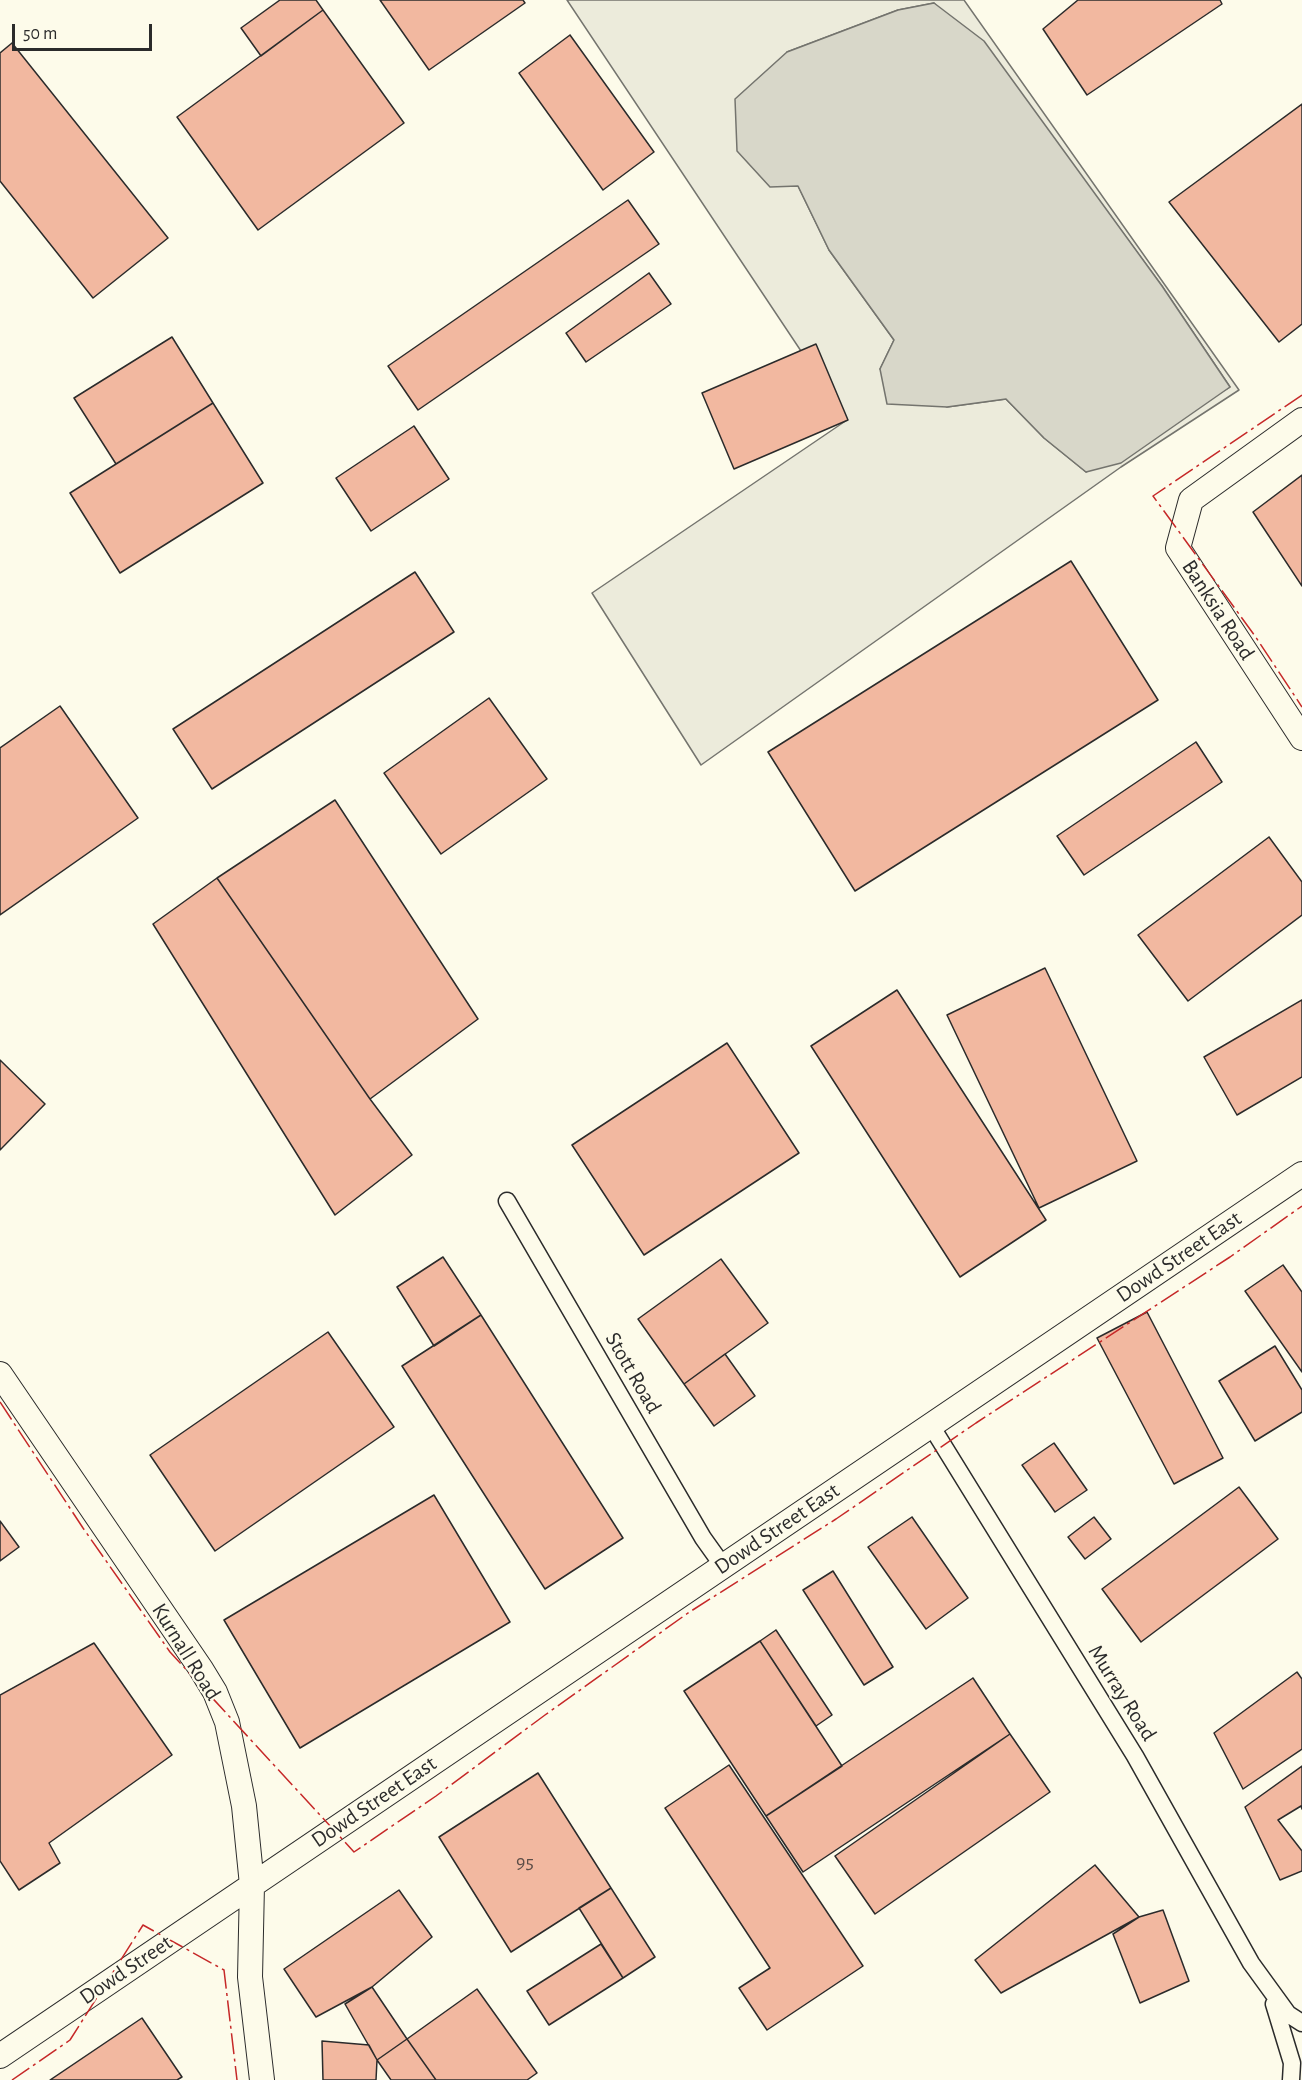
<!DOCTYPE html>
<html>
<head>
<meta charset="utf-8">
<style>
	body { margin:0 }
	#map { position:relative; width:1302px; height:2080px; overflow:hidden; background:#fdfbea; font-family:"Alegreya Sans",sans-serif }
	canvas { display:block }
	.scale { position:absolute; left:12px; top:24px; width:140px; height:27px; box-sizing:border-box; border:3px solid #2b2b2b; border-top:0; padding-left:8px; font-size:18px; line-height:21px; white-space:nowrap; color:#2b2b2b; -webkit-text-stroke:4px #fdfbea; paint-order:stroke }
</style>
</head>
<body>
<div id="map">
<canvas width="1302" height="2080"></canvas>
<div class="scale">50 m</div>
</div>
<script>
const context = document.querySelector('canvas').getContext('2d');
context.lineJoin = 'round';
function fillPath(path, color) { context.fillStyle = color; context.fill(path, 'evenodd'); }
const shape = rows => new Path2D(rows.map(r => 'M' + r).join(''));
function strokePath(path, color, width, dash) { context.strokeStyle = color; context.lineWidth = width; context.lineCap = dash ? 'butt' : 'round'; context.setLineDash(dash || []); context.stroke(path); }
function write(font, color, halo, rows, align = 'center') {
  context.font = font + ' "Alegreya Sans",sans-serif'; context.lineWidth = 4.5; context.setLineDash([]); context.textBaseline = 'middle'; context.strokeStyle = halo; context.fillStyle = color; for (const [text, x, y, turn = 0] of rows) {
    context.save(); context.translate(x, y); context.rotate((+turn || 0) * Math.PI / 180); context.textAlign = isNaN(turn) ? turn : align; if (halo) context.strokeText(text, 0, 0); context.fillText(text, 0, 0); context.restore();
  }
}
const green = shape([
	[567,0,964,0,1239,390,1121,467,701,765,592,593,847,420,567,0],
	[934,3,1078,172,1162,286,1230,387,1086,472,1044,438,1006,399,947,407,880,369,894,340,829,250,798,186,787,52,898,10,934,3]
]);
fillPath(green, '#ecebdb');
strokePath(green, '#74746e', 1.5);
const water = shape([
	[934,3,984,41,1162,286,1230,387,1121,463,1086,472,1044,438,1006,399,947,407,887,404,880,369,894,340,829,250,798,186,770,187,737,151,735,99,787,52,898,10,934,3]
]);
fillPath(water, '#d8d7c9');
strokePath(water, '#74746e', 1.5);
const building = shape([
	[280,0,316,0,323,10,261,56,241,28,280,0],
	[380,0,523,0,525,3,429,70,380,0],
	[1078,0,1220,0,1222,4,1087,95,1043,29,1078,0],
	[323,10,404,123,258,230,177,117,323,10],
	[570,35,654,152,603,190,519,73,570,35],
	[12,43,168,238,93,298,0,181,0,53,12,43],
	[1302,104,1302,324,1279,342,1169,202,1302,104],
	[628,200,659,244,418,410,388,366,628,200],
	[649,273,671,304,586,362,566,333,649,273],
	[172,337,213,403,116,464,74,398,172,337],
	[816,344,848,420,734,469,702,393,816,344],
	[213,403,263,483,120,573,70,493,213,403],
	[414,426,449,479,371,531,336,478,414,426],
	[1302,475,1302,586,1253,512,1302,475],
	[1071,561,1158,700,855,891,768,752,1071,561],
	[415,572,454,632,212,789,173,729,415,572],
	[489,698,547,779,441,854,384,773,489,698],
	[60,706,138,818,0,915,0,748,60,706],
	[1196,742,1222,782,1084,875,1057,836,1196,742],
	[335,800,478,1019,370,1099,217,878,335,800],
	[1269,837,1302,882,1302,915,1188,1001,1138,935,1269,837],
	[217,878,370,1099,412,1155,335,1215,153,924,217,878],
	[1045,968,1137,1161,1039,1208,947,1015,1045,968],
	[897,990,1046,1220,960,1277,811,1046,897,990],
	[1302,1000,1302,1077,1237,1115,1204,1057,1302,1000],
	[727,1043,799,1153,644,1255,572,1145,727,1043],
	[0,1060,45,1104,0,1150,0,1060],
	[443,1257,481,1315,434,1346,397,1287,443,1257],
	[721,1259,768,1323,684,1384,638,1319,721,1259],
	[1283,1265,1302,1292,1302,1372,1245,1291,1283,1265],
	[1147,1312,1223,1458,1174,1484,1097,1338,1147,1312],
	[481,1315,623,1538,545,1589,402,1366,481,1315],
	[328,1332,394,1427,215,1551,150,1455,328,1332],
	[1275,1346,1302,1390,1302,1412,1255,1441,1219,1381,1275,1346],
	[725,1354,755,1396,714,1426,684,1384,725,1354],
	[1054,1443,1087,1490,1055,1512,1022,1465,1054,1443],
	[1239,1487,1278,1539,1141,1642,1102,1589,1239,1487],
	[434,1495,510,1622,300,1748,224,1620,434,1495],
	[912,1517,968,1598,926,1629,868,1547,912,1517],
	[1094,1517,1111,1539,1085,1559,1068,1537,1094,1517],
	[0,1521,19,1547,0,1561,0,1521],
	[833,1571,893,1667,864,1685,803,1590,833,1571],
	[776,1630,832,1715,816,1726,760,1641,776,1630],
	[760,1641,842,1766,766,1816,684,1691,760,1641],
	[94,1643,172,1755,49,1843,60,1863,19,1890,0,1861,0,1695,94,1643],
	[1297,1672,1302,1679,1302,1749,1243,1789,1214,1733,1297,1672],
	[973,1678,1010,1734,803,1872,766,1816,973,1678],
	[1010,1734,1050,1792,875,1914,835,1856,1010,1734],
	[729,1765,863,1966,767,2030,739,1988,770,1968,665,1808,729,1765],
	[1302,1766,1302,1809,1301,1806,1278,1820,1302,1851,1302,1871,1280,1880,1245,1807,1302,1766],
	[538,1773,611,1888,511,1952,439,1837,538,1773],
	[1095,1865,1139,1917,1001,1993,975,1960,1095,1865],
	[611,1888,655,1957,623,1978,579,1908,611,1888],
	[399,1890,432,1937,372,1987,316,2017,284,1969,399,1890],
	[1163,1910,1189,1981,1140,2003,1113,1934,1139,1917,1163,1910],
	[601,1944,623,1978,549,2025,527,1991,601,1944],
	[372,1987,407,2039,377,2060,345,2004,372,1987],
	[477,1989,537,2073,527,2080,436,2080,407,2039,477,1989],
	[142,2018,182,2077,177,2080,50,2080,142,2018],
	[407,2039,436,2080,391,2080,377,2060,407,2039],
	[322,2041,369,2045,377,2060,376,2080,323,2080,322,2041]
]);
fillPath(building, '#f2b8a0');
strokePath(building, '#2b2b2b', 1.5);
const street = shape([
	[507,1201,703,1538,723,1566],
	[930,1424,1135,1756,1251,1963,1288,2014,1302,2023],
	[1274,2004,1292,2063,1291,2080]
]);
const secondary = shape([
	[1302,420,1191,500,1178,548,1302,738],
	[0,1374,201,1669,215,1692,227,1722,244,1806,252,1885,250,1977,262,2080],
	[0,2056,1302,1174]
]);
strokePath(street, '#2b2b2b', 19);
strokePath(secondary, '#2b2b2b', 26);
strokePath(street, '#fdfbea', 16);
strokePath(secondary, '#fdfbea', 24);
strokePath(shape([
	[1302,395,1153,496,1255,636,1302,707],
	[0,1402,83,1528,170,1652,354,1852,436,1796,545,1715,688,1613,836,1519,976,1423,1230,1257,1302,1206],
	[12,2080,70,2040,143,1925,224,1970,237,2080]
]), '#c62828', 1.5, [21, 4.5, 3, 4.5]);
write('20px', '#5d4e48', null, [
	["95",525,1862]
]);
write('22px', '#2b2b2b', '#fdfbea', [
	["Banksia Road",1218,610,57],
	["Dowd Street East",1179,1257,-34],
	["Stott Road",633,1373,60],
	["Dowd Street East",777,1529,-34],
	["Kurnall Road",186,1652,58],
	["Murray Road",1122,1693,58],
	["Dowd Street East",374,1802,-34],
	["Dowd Street",126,1970,-34]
]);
</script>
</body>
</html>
